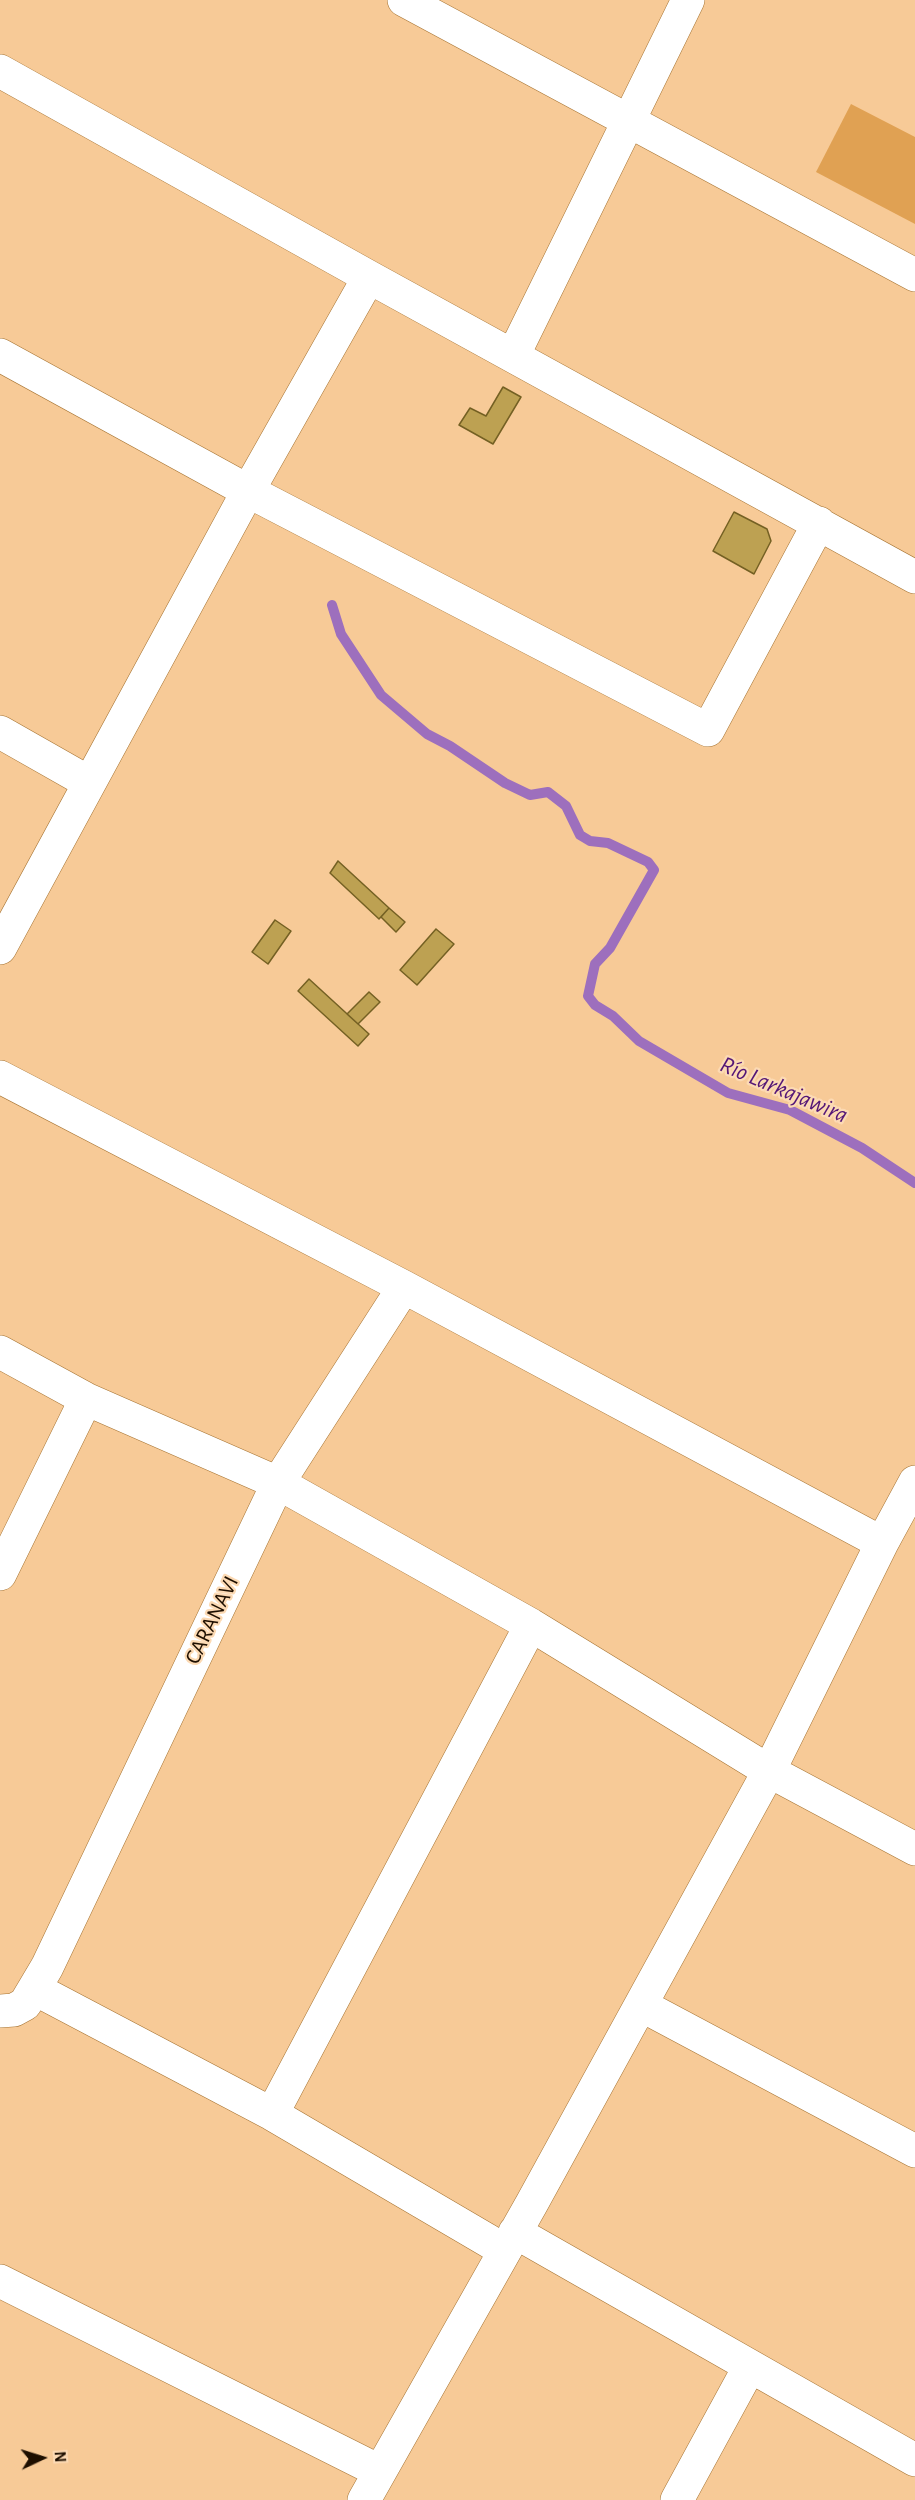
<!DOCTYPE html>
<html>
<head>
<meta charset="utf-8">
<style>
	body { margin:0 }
	#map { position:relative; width:915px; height:2500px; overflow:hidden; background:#f7ca97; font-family:"Alegreya Sans",sans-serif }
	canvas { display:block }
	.north { position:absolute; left:12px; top:2428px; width:60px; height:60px; -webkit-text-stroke:4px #fcdab4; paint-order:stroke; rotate:86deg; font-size:16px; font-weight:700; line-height:24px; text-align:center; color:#1e0f00 }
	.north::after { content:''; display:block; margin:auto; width:21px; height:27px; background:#1e0f00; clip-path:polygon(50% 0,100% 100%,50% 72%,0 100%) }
</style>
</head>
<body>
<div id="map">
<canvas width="915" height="2500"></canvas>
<div class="north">N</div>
</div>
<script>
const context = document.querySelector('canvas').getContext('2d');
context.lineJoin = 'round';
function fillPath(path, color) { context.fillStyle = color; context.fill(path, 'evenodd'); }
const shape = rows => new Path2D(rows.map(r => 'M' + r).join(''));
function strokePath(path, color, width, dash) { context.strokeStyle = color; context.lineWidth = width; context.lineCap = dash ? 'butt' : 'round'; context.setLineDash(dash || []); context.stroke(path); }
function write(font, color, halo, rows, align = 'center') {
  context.font = font + ' "Alegreya Sans",sans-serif'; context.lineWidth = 4.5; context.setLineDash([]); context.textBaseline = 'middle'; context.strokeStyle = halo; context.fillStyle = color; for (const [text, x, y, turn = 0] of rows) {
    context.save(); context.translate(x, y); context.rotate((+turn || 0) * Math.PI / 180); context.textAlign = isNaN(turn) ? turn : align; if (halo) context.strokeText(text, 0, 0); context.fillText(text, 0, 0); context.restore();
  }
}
fillPath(shape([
	[851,104,915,137,915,224,816,172]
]), '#e0a153');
strokePath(shape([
	[332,605,341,634,381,695,427,734,450,746,505,783,530,795,548,792,566,806,580,835,590,841,608,843,648,862,654,870,610,948,595,964,588,996,595,1005,613,1016,639,1041,728,1093,790,1110,862,1148,915,1183]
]), '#9d6fbd', 10);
const building = shape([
	[503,387,521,397,493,444,459,425,470,408,486,416,503,387],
	[734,512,767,529,771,541,754,574,713,551,734,512],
	[338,861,389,908,379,919,330,873,338,861],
	[389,908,405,922,396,932,381,917,389,908],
	[275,920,291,931,268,964,252,952,275,920],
	[436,929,454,944,417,985,400,970,436,929],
	[309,979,369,1034,358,1046,298,991,309,979],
	[369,992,380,1002,358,1024,347,1014,369,992]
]);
fillPath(building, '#bda152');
strokePath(building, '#746023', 1.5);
const minor = shape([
	[404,0,915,275],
	[0,71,369,277,915,577],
	[0,355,248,491,708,730,819,523],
	[513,356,688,0],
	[0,732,88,782],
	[0,948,248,491,369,277],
	[0,1077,404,1287,882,1543],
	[0,1352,86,1399,278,1483,531,1625,769,1771,915,1849],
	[0,1574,86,1399],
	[35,1989,272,2114,504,2250],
	[641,2005,915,2151],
	[0,2011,14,2010,25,2004,47,1967,278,1483,404,1287],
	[272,2114,531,1625],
	[515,2232,915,2460],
	[0,2281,379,2471],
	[364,2500,532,2203,769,1771,882,1543,915,1482],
	[677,2500,750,2366]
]);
strokePath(minor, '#a67331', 34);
strokePath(minor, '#fff', 33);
write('22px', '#1e0f00', '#fcdab4', [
	["CARANAVI",212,1620,-64]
]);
write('italic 24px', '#541676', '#fcdab4', [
	["Río Larkajawira",784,1090,23]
]);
</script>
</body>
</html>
